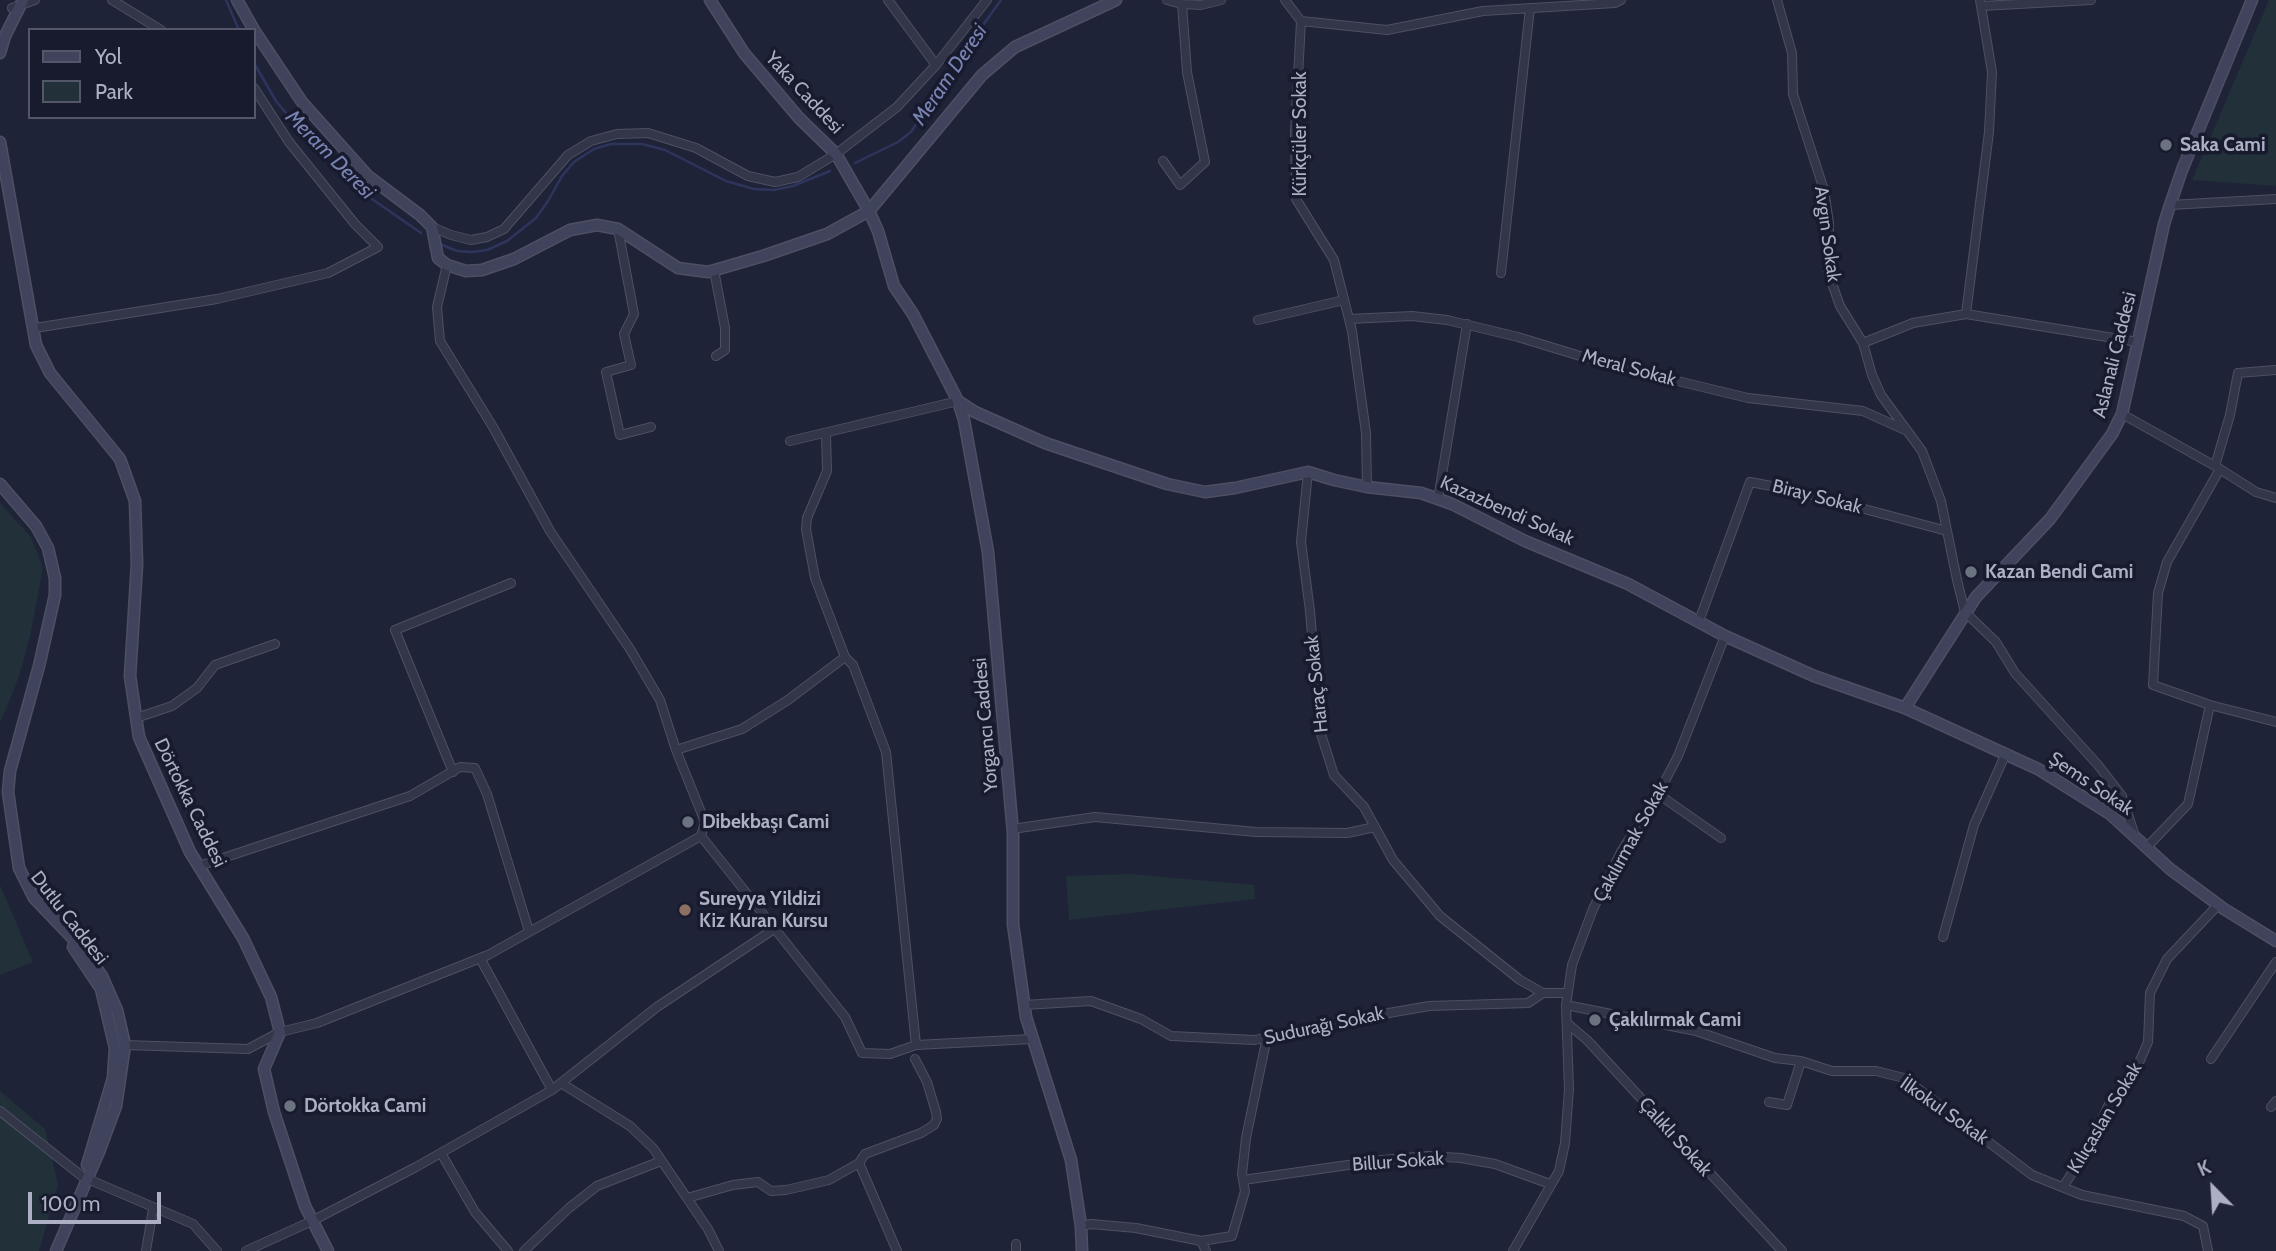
<!DOCTYPE html>
<html>
<head>
<meta charset="utf-8">
<style>
	body { margin:0 }
	#map { position:relative; width:2276px; height:1251px; overflow:hidden; background:#1f2338; font-family:Cabin,sans-serif }
	canvas { display:block }
	.legend { position:absolute; left:28px; top:28px; width:228px; height:91px; box-sizing:border-box; background:#181b2d; border:2px solid #54566a; margin:0; padding:9px 12px; list-style:none; font-size:21px; color:#adafc5 }
	.legend li { display:flex; align-items:center; gap:14px; height:35px }
	.legend b { width:35px; border:2px solid #54566a }
	.north { position:absolute; left:2178px; top:1153px; width:70px; height:70px; -webkit-text-stroke:5px #181b2d; paint-order:stroke; rotate:336deg; font-size:19px; font-weight:700; line-height:28px; text-align:center; color:#adafc5 }
	.north::after { content:''; display:block; margin:auto; width:24px; height:32px; background:#adafc5; clip-path:polygon(50% 0,100% 100%,50% 72%,0 100%) }
	.scale { position:absolute; left:28px; top:1192px; width:133px; height:32px; box-sizing:border-box; border:4px solid #adafc5; border-top:0; padding-left:9px; font-size:21px; line-height:24px; white-space:nowrap; color:#adafc5; -webkit-text-stroke:5px #181b2d; paint-order:stroke }
</style>
</head>
<body>
<div id="map">
<canvas width="2276" height="1251"></canvas>
<ul class="legend">
<li><b style="height:9px;background:#40435c"></b>Yol</li>
<li><b style="height:19px;background:#213039"></b>Park</li>
</ul>
<div class="north">K</div>
<div class="scale">100 m</div>
</div>
<script>
const context = document.querySelector('canvas').getContext('2d');
context.lineJoin = 'round';
function fillPath(path, color) { context.fillStyle = color; context.fill(path, 'evenodd'); }
const shape = rows => new Path2D(rows.map(r => 'M' + r).join(''));
function strokePath(path, color, width, dash) { context.strokeStyle = color; context.lineWidth = width; context.lineCap = dash ? 'butt' : 'round'; context.setLineDash(dash || []); context.stroke(path); }
function write(font, color, halo, rows, align = 'center') {
  context.font = font + ' Cabin,sans-serif'; context.lineWidth = 7; context.setLineDash([]); context.textBaseline = 'middle'; context.strokeStyle = halo; context.fillStyle = color; for (const [text, x, y, turn = 0] of rows) {
    context.save(); context.translate(x, y); context.rotate((+turn || 0) * Math.PI / 180); context.textAlign = isNaN(turn) ? turn : align; if (halo) context.strokeText(text, 0, 0); context.fillText(text, 0, 0); context.restore();
  }
}
fillPath(shape([
	[2269,0,2276,0,2276,186,2192,180],
	[0,503,31,537,43,568,31,632,19,677,0,723],
	[1130,874,1254,885,1255,899,1069,920,1066,876],
	[0,885,33,962,0,975],
	[0,1091,45,1129,58,1185,39,1251,0,1251]
]), '#213039');
strokePath(shape([
	[226,0,239,30],
	[254,63,276,101,312,144,372,199,421,233],
	[855,163,898,142,911,132,958,60,1001,0],
	[440,244,457,251,472,252,487,250,507,241,536,218,548,201,562,176,574,162,594,149,611,144,642,144,665,150,726,181,754,189,774,190,793,186,830,171]
]), '#2e355c', 2.5);
const street = shape([
	[112,0,161,30],
	[888,0,936,65],
	[1167,0,1182,4,1201,5,1221,0],
	[1285,0,1301,21,1387,30,1483,11,1615,3,1621,0],
	[1777,0,1792,53,1793,94,1824,190,1829,223,1828,272,1840,306,1863,343,1872,375,1881,395,1922,451,1941,501,1957,580,1965,612,1996,642,2015,673,2098,765,2122,796,2135,836],
	[1982,6,2091,0],
	[12,8,35,0],
	[1301,21,1295,132,1296,199,1334,260,1352,331,1366,433,1367,487],
	[1163,161,1180,185,1205,162,1187,72,1182,4],
	[2170,205,2276,199],
	[432,227,451,235,471,240,487,237,504,229,568,155,591,141,617,134,648,133,696,148,748,176,775,182,798,177,836,154,897,107,936,65,987,0],
	[618,229,634,314,624,334,631,365,606,372,620,435,651,427],
	[447,265,437,307,440,341,493,427,550,531,630,649,660,700,676,750,705,822,701,836],
	[714,270,725,328,725,350,716,356],
	[1501,273,1530,8],
	[1966,314,1989,132,1992,72,1980,0],
	[1349,319,1412,316,1447,320,1518,337,1603,363,1748,398,1863,411,1905,430],
	[1258,320,1344,300],
	[35,328,217,299,328,273,378,247,355,224,289,142,254,88],
	[1863,343,1913,323,1966,314,2138,342],
	[2122,414,2215,466,2256,492,2276,498],
	[826,434,827,471,807,518,806,529,815,578,845,657,853,665,886,752,916,1045],
	[790,441,958,401],
	[2215,466,2230,415,2238,373,2276,370],
	[2220,469,2167,562,2158,593,2153,685,2210,705,2276,722],
	[1308,472,1301,542,1310,611,1320,731,1334,775,1364,807,1393,860,1440,916,1520,980,1543,993,1567,993],
	[1438,499,1467,324],
	[1699,621,1750,482,1793,490,1947,531],
	[136,718,172,706,197,688,215,665,275,644],
	[676,750,742,729,788,700,845,657],
	[453,772,395,630,511,583],
	[1658,794,1721,838],
	[1012,829,1095,817,1256,832,1347,833,1375,827],
	[2147,847,2188,804,2210,705],
	[199,866,410,796,460,767,475,768,487,794,529,931],
	[1943,937,1974,825,2006,753],
	[1024,1005,1091,1001,1141,1019,1171,1036,1255,1040,1314,1026,1429,1006,1528,1003,1543,993],
	[1566,1005,1696,1031,1775,1058,1801,1061,1832,1071,1876,1071,1904,1078,2032,1175,2082,1195,2184,1216,2203,1226,2208,1251],
	[1567,1023,1588,1041,1782,1251],
	[125,1045,248,1049,280,1032,317,1023,488,955,701,836,845,1017,862,1053,890,1054,916,1045,1032,1039],
	[2211,1059,2276,962],
	[561,1083,630,1126,653,1148,708,1229,719,1251],
	[552,1090,657,1007,774,929],
	[1769,1102,1787,1105,1801,1061],
	[2271,1107,2276,1101],
	[0,1111,83,1177,193,1224,217,1251],
	[441,1153,475,1212,508,1251],
	[1243,1180,1383,1160,1428,1156,1461,1158,1495,1164,1550,1184],
	[2063,1187,2090,1145,2109,1104,2138,1065,2148,1042,2150,993,2167,959,2218,905],
	[687,1198,733,1185,758,1182,771,1191,786,1190,829,1180,859,1163],
	[1081,1226,1091,1224,1136,1228,1201,1241,1232,1236,1245,1191,1242,1174,1246,1138,1267,1037],
	[1201,1241,1206,1251],
	[1016,1244,1016,1251],
	[146,1251,153,1209],
	[246,1251,312,1221,416,1167,552,1090,480,958],
	[524,1251,569,1208,597,1186,661,1161],
	[897,1251,859,1163,865,1154,921,1133,934,1125,937,1119,936,1112,927,1082,915,1059],
	[1513,1251,1559,1171,1565,1143,1569,1089,1566,1005,1572,965,1593,909,1621,852,1658,794,1678,756,1725,636]
]);
const secondary = shape([
	[237,0,254,30],
	[710,0,744,53,799,118,836,154,869,211,878,231,894,286,913,314,958,401,964,420,988,552,1013,833,1013,924,1026,1017,1071,1160,1081,1226,1082,1251],
	[254,30,302,102,368,176,420,215,432,227,438,258,447,265,466,271,482,270,514,259,570,230,597,225,618,229,678,268,708,272,763,256,827,234,869,211,982,75,1015,47,1116,0],
	[0,53,5,36,23,0],
	[0,142,36,345,50,373,120,459,135,501,137,564,130,676,139,737,190,852,243,938,271,997,280,1032,264,1069,274,1112,305,1206,328,1251],
	[958,401,975,412,1045,443,1167,484,1205,492,1235,488,1308,472,1334,480,1367,487,1421,493,1452,504,1525,541,1628,584,1725,636,1814,676,1905,708,2038,769,2110,814,2170,869,2224,909,2276,941],
	[0,484,36,526,48,548,55,578,55,595,39,666,10,771,8,792,19,868,34,898,82,948,102,976,117,1010,125,1045,116,1106,99,1152,56,1251],
	[1905,708,1976,597,2050,519,2112,434,2122,414,2164,224,2170,205,2182,170,2252,0],
	[73,947,101,989,115,1048,113,1078,87,1165]
]);
strokePath(street, '#4d5063', 10);
strokePath(secondary, '#4d5063', 13);
strokePath(street, '#333649', 8);
strokePath(secondary, '#40435c', 10);
for (const [x, y, r, color] of [
	[2166,145,7,"#6b7280"],
	[1971,572,7,"#6b7280"],
	[688,822,7,"#6b7280"],
	[685,910,7,"#8d6e63"],
	[1595,1020,7,"#6b7280"],
	[290,1106,7,"#6b7280"]
]) { const dot = new Path2D(); dot.arc(x, y, r, 0, 2 * Math.PI); context.fillStyle = color; context.fill(dot); strokePath(dot, '#181b2d', 2.5); }
write('19px', '#adafc5', '#181b2d', [
	["Yaka Caddesi",804,93,47],
	["Kürkçüler Sokak",1300,134,-90],
	["Avgın Sokak",1827,234,82],
	["Aslanali Caddesi",2115,355,-76],
	["Meral Sokak",1629,368,15],
	["Biray Sokak",1817,497,14],
	["Kazazbendi Sokak",1507,511,24],
	["Haraç Sokak",1317,684,-96],
	["Yorgancı Caddesi",986,725,-95],
	["Şems Sokak",2091,784,34],
	["Dörtokka Caddesi",190,803,64],
	["Çakılırmak Sokak",1631,842,-61],
	["Dutlu Caddesi",69,918,52],
	["Sudurağı Sokak",1324,1026,-12],
	["İlkokul Sokak",1944,1111,35],
	["Kılıçaslan Sokak",2105,1118,-59],
	["Çalıklı Sokak",1675,1137,48],
	["Billur Sokak",1398,1162,-4]
]);
write('bold 19px', '#adafc5', '#181b2d', [
	["Saka Cami",2180,145],
	["Kazan Bendi Cami",1985,572],
	["Dibekbaşı Cami",702,822],
	["Sureyya Yildizi",699,899],
	["Kiz Kuran Kursu",699,921],
	["Çakılırmak Cami",1609,1020],
	["Dörtokka Cami",304,1106]
], 'left');
write('italic 21px', '#7a84b4', '#181b2d', [
	["Meram Deresi",950,75,-56],
	["Meram Deresi",330,155,45]
]);
</script>
</body>
</html>
